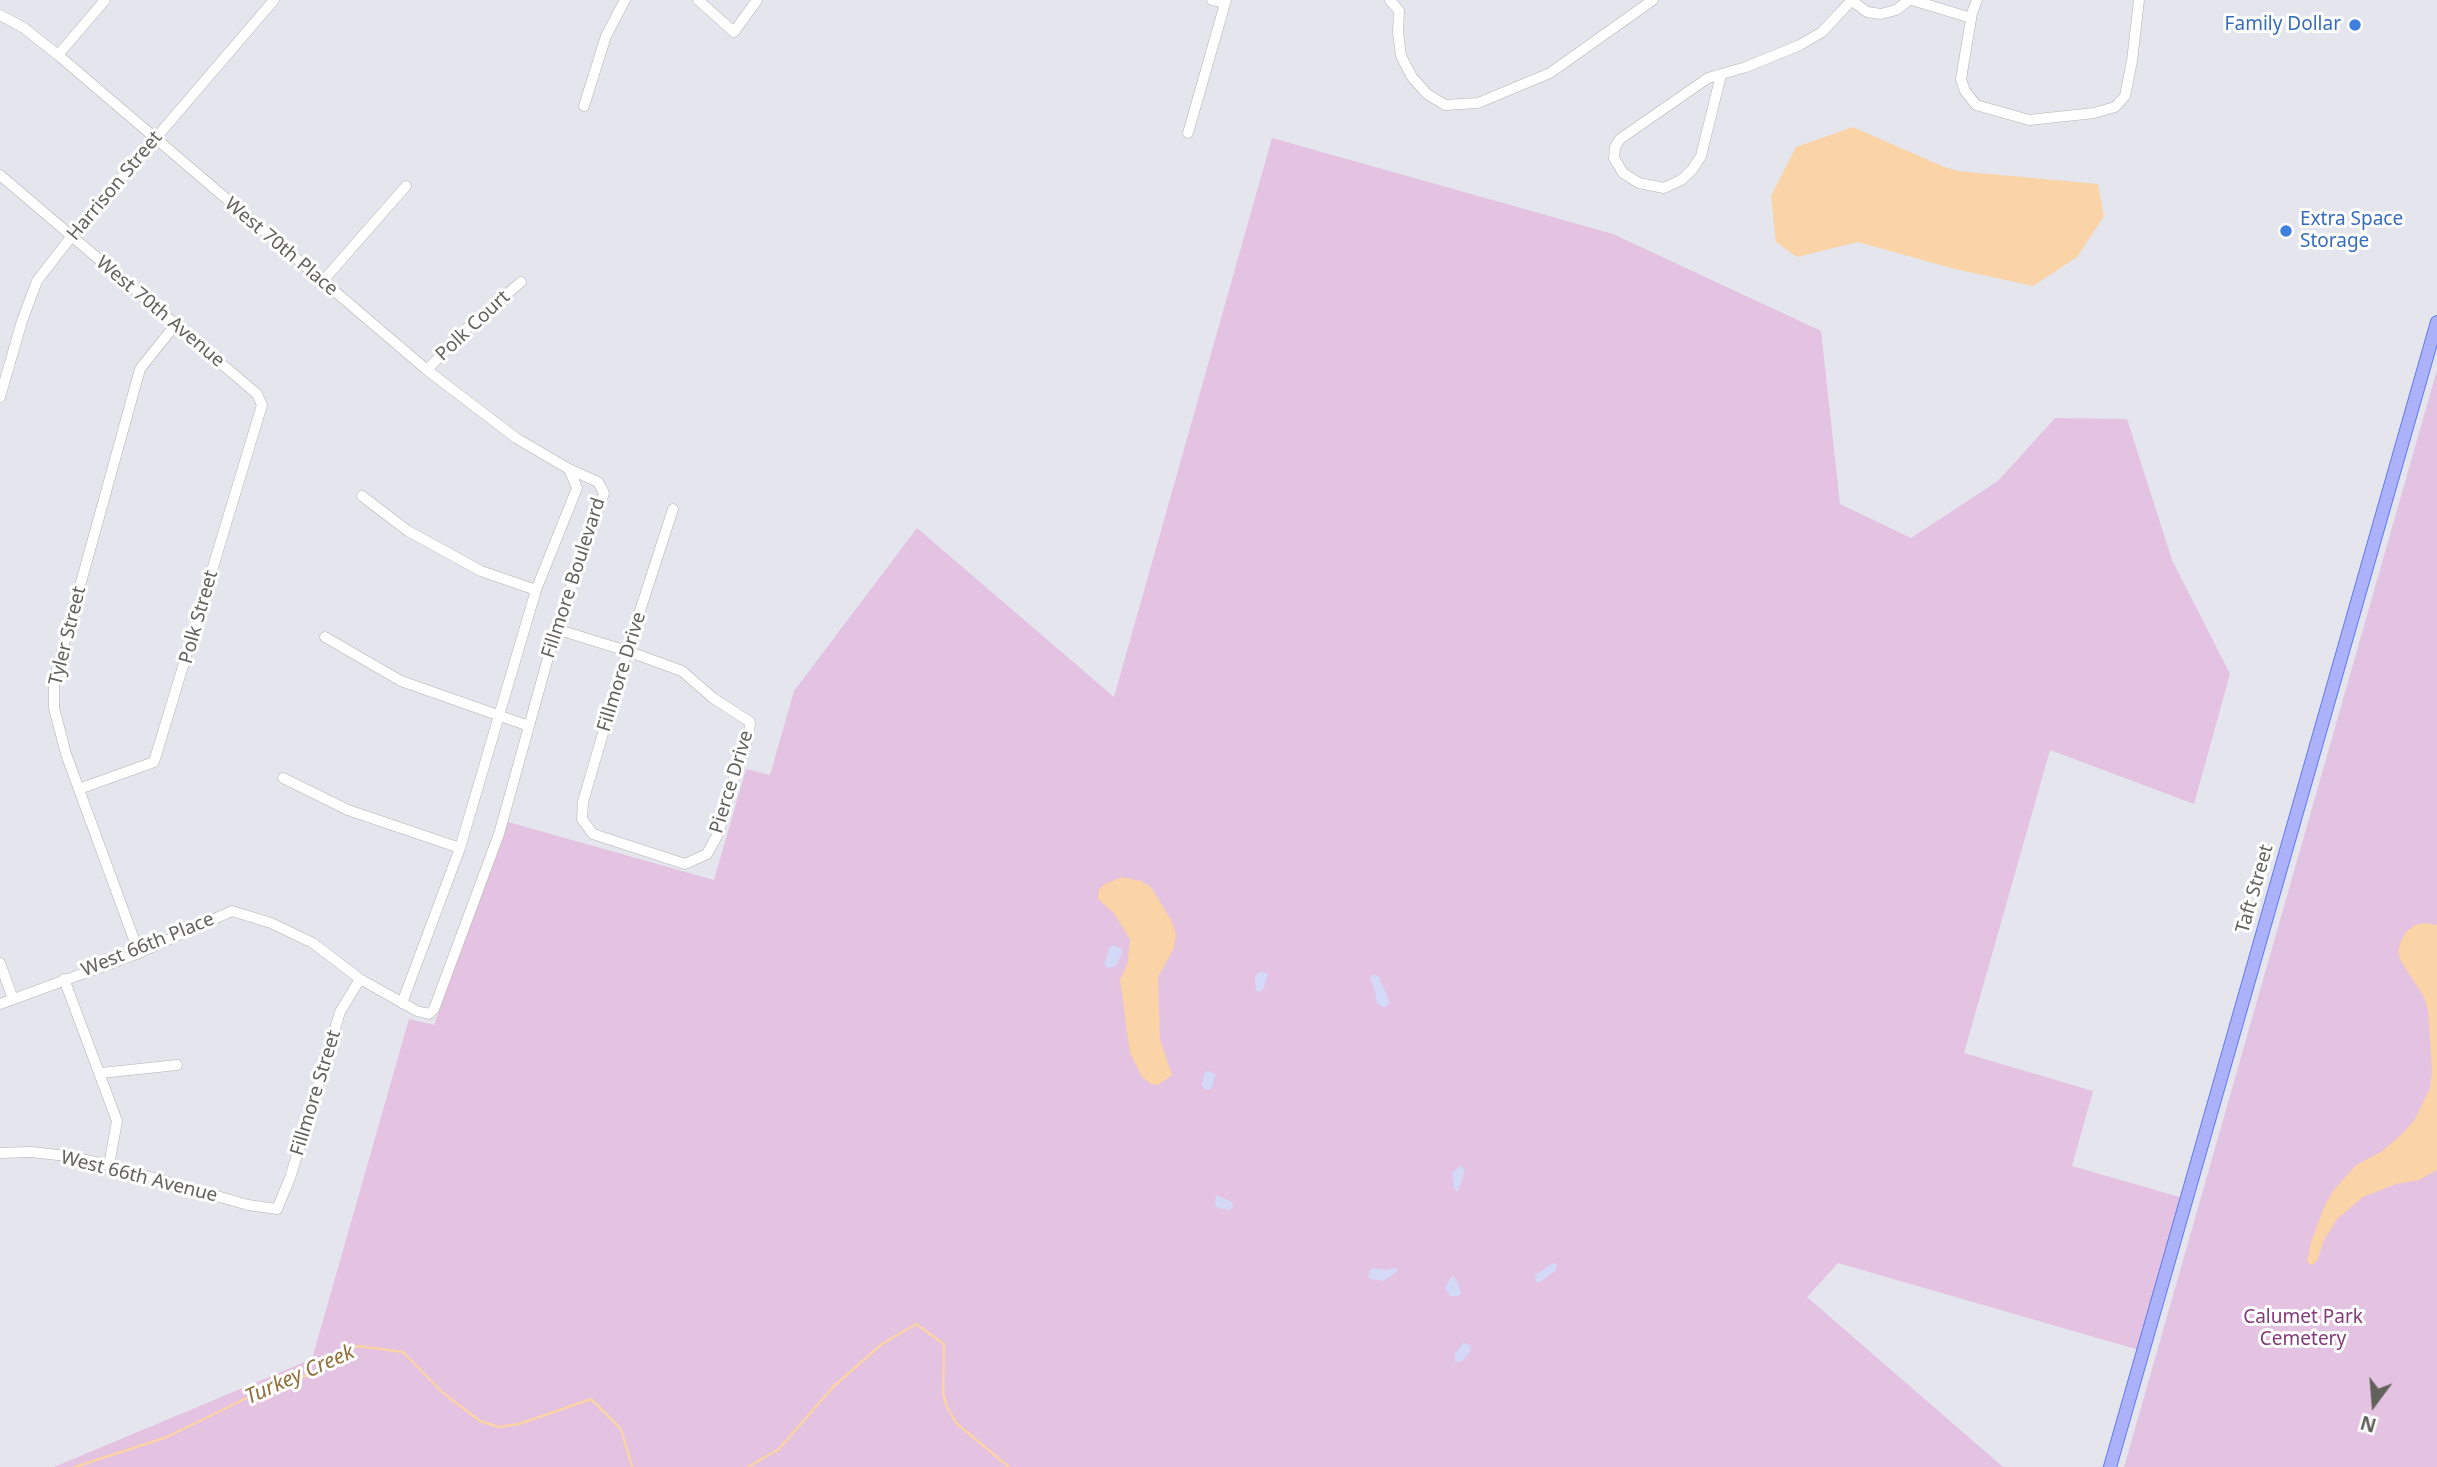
<!DOCTYPE html>
<html>
<head>
<meta charset="utf-8">
<style>
	body { margin:0 }
	#map { position:relative; width:2437px; height:1467px; overflow:hidden; background:#e4e5ed; font-family:"Noto Sans",sans-serif }
	canvas { display:block }
	.north { position:absolute; left:2339px; top:1369px; width:70px; height:70px; -webkit-text-stroke:5px #fff; paint-order:stroke; rotate:196deg; font-size:19px; font-weight:700; line-height:28px; text-align:center; color:#63615c }
	.north::after { content:''; display:block; margin:auto; width:24px; height:32px; background:#63615c; clip-path:polygon(50% 0,100% 100%,50% 72%,0 100%) }
</style>
</head>
<body>
<div id="map">
<canvas width="2437" height="1467"></canvas>
<div class="north">N</div>
</div>
<script>
const context = document.querySelector('canvas').getContext('2d');
context.lineJoin = 'round';
function fillPath(path, color) { context.fillStyle = color; context.fill(path, 'evenodd'); }
const shape = rows => new Path2D(rows.map(r => 'M' + r).join(''));
function strokePath(path, color, width, dash) { context.strokeStyle = color; context.lineWidth = width; context.lineCap = dash ? 'butt' : 'round'; context.setLineDash(dash || []); context.stroke(path); }
function write(font, color, halo, rows, align = 'center') {
  context.font = font + ' "Noto Sans",sans-serif'; context.lineWidth = 6; context.setLineDash([]); context.textBaseline = 'middle'; context.strokeStyle = halo; context.fillStyle = color; for (const [text, x, y, turn = 0] of rows) {
    context.save(); context.translate(x, y); context.rotate((+turn || 0) * Math.PI / 180); context.textAlign = isNaN(turn) ? turn : align; if (halo) context.strokeText(text, 0, 0); context.fillText(text, 0, 0); context.restore();
  }
}
fillPath(shape([
	[1272,138,1613,234,1821,331,1840,504,1911,538,1998,481,2055,418,2127,419,2172,560,2230,674,2194,804,2050,750,1964,1053,2093,1091,2072,1166,2183,1198,2139,1350,1838,1263,1807,1297,2003,1467,54,1467,312,1359,409,1019,434,1025,508,822,714,880,746,769,770,775,794,691,917,528,1114,697],
	[2437,370,2437,1467,2124,1467]
]), '#e4c2e1');
fillPath(shape([
	[1113,945,1122,949,1122,953,1116,966,1107,968,1104,964,1109,948],
	[1261,971,1268,974,1264,988,1260,992,1256,991,1255,976],
	[1373,974,1379,977,1388,998,1389,1004,1384,1008,1377,1003,1375,991,1370,978],
	[1210,1071,1216,1075,1211,1089,1205,1090,1202,1086,1203,1078,1205,1072],
	[1461,1165,1465,1170,1458,1192,1454,1188,1452,1173],
	[1216,1195,1232,1202,1233,1208,1230,1210,1218,1208,1215,1204],
	[1553,1263,1557,1265,1555,1271,1540,1282,1536,1282,1535,1275],
	[1374,1268,1385,1270,1396,1268,1397,1272,1383,1281,1372,1279,1368,1277,1370,1270],
	[1452,1276,1455,1277,1460,1290,1461,1294,1457,1296,1450,1296,1445,1288],
	[1463,1343,1468,1344,1471,1347,1470,1352,1462,1361,1455,1362,1455,1354]
]), '#d4d9f8');
fillPath(shape([
	[1853,127,1944,167,1958,171,2098,184,2104,216,2077,257,2033,286,1955,269,1858,242,1797,257,1776,242,1771,196,1796,147],
	[1122,877,1141,881,1151,887,1171,920,1176,934,1174,948,1158,977,1160,1040,1172,1075,1158,1085,1151,1084,1142,1077,1130,1053,1120,980,1128,962,1130,940,1114,913,1098,899,1099,889,1105,884],
	[2425,923,2437,925,2437,1170,2419,1180,2396,1184,2363,1197,2337,1219,2324,1240,2318,1259,2313,1265,2310,1264,2307,1261,2311,1242,2325,1205,2333,1191,2356,1165,2381,1152,2403,1133,2415,1119,2430,1088,2432,1072,2428,1010,2424,997,2401,961,2398,951,2401,941,2406,932,2415,925]
]), '#fad3a7');
strokePath(shape([
	[75,1467,167,1437,265,1389,314,1373,338,1353,358,1346,403,1352,443,1393,480,1421,499,1427,519,1424,591,1399,621,1429,632,1467],
	[748,1467,779,1449,834,1386,882,1344,916,1324,944,1344,943,1393,947,1407,956,1423,1009,1467]
]), '#fad3a7', 2.5);
const minor = shape([
	[698,0,734,32,757,0],
	[1212,0,1225,3],
	[1390,0,1399,11,1398,32,1401,56,1412,77,1427,94,1445,105,1478,103,1550,73,1653,0],
	[1851,0,1867,12,1881,14,1896,10,1909,0],
	[1912,0,1971,18],
	[1977,0,1972,13,1961,79,1965,91,1976,105,2029,120,2094,113,2115,107,2125,96,2132,61,2139,0],
	[0,15,24,28,58,55,427,370,516,438,569,469,598,482,604,493,556,629,499,834,434,1009,429,1014,417,1011,360,979,313,943,271,923,232,911,139,953,0,1004],
	[58,55,105,0],
	[1721,75,1701,156,1692,170,1681,180,1664,188,1639,183,1623,173,1614,158,1615,147,1620,139,1708,78,1746,67,1800,45,1822,32,1851,1],
	[584,106,606,36,625,0],
	[1188,133,1226,0],
	[0,175,257,394,262,405,154,762,79,789],
	[322,282,406,186],
	[427,370,465,330,521,282],
	[0,397,22,321,37,281,71,237,274,0],
	[362,496,408,531,481,571,536,590],
	[556,629,627,651,682,671,713,698,750,722,749,735,732,784,719,832,707,854,685,864,593,834,582,819,583,802,594,764,627,651,673,509],
	[325,637,401,681,529,726],
	[283,778,348,810,460,848],
	[139,953,66,754,54,708,54,680,140,369,175,325],
	[0,963,13,999],
	[64,979,117,1121,109,1165],
	[402,1003,460,848,536,590,577,488,569,469],
	[101,1073,177,1065],
	[0,1153,31,1152,67,1156,109,1165,248,1205,277,1209,290,1178,340,1012,360,979]
]);
const major = shape([
	[2110,1467,2437,322]
]);
strokePath(minor, '#b3b2ad', 11);
strokePath(major, '#617be9', 14);
strokePath(minor, '#fff', 10);
strokePath(major, '#acb2fa', 12);
for (const [x, y, r, color] of [
	[2355,25,7,"#3f7fe0"],
	[2286,231,7,"#3f7fe0"]
]) { const dot = new Path2D(); dot.arc(x, y, r, 0, 2 * Math.PI); context.fillStyle = color; context.fill(dot); strokePath(dot, '#fff', 2.5); }
write('19px', '#366cbe', '#fff', [
	["Family Dollar",2341,25],
	["Extra Space",2300,220,"left"],
	["Storage",2300,242,"left"]
], 'right');
write('19px', '#63615c', '#fff', [
	["Harrison Street",115,186,-50],
	["West 70th Place",281,247,40],
	["West 70th Avenue",160,312,40],
	["Polk Court",473,326,-43],
	["Fillmore Boulevard",574,578,-72],
	["Polk Street",199,617,-74],
	["Tyler Street",68,636,-76],
	["Fillmore Drive",622,672,-73],
	["Pierce Drive",732,782,-73],
	["Taft Street",2255,889,-74],
	["West 66th Place",148,945,-22],
	["Fillmore Street",316,1093,-73],
	["West 66th Avenue",139,1177,14]
]);
write('19px', '#843a7a', '#fff', [
	["Calumet Park",2303,1318],
	["Cemetery",2303,1340]
]);
write('italic 21px', '#91703c', '#fff', [
	["Turkey Creek",300,1375,-24]
]);
</script>
</body>
</html>
